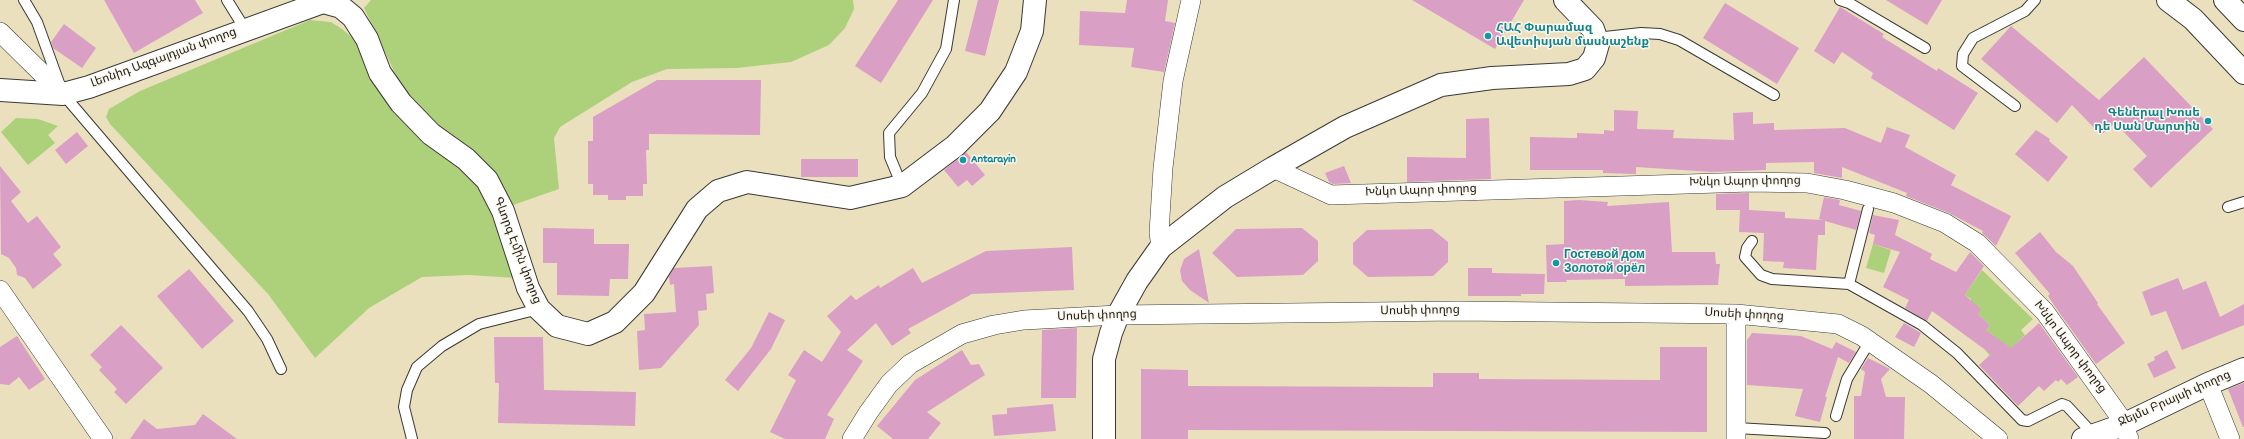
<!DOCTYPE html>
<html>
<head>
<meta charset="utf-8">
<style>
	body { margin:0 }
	canvas { display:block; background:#ebe0bd }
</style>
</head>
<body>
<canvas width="2244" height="439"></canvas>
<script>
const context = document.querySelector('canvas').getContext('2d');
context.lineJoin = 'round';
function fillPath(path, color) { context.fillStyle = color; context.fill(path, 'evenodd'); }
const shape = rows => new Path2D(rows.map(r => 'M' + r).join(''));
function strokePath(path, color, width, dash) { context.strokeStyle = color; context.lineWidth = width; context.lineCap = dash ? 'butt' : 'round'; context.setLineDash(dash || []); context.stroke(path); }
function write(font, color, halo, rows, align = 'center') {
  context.font = font + ' Dekko,"Noto Sans Armenian",sans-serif'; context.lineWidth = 3; context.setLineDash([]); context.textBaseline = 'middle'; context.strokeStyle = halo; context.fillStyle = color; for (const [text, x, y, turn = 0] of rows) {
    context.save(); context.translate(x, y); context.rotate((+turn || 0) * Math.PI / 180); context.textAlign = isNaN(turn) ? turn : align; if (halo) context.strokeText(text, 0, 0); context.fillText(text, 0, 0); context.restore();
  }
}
fillPath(shape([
	[371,0,853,0,854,9,845,28,829,45,791,62,737,68,667,69,632,82,560,127,554,138,559,189,513,205,496,175,429,117,402,88,364,8],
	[310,20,331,22,342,29,355,40,372,78,483,187,516,278,469,275,422,277,369,308,315,358,268,294,110,124,106,117,109,109,140,91],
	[16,118,38,119,58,126,48,135,55,143,28,165,1,132],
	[1873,244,1891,250,1884,273,1866,268],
	[1982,270,2033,319,2021,330,2025,335,1996,363,1985,350,1994,336,1986,330,1990,325,1978,314,1970,301,1971,299,1965,295]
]), '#add17a');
fillPath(shape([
	[104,0,195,0,203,13,134,53],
	[898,0,933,0,881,83,855,66],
	[978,0,999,0,985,56,965,51],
	[1127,0,1168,0,1165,21,1175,23,1164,72,1131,67,1134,48,1079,45,1080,11,1125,13],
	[1412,0,1524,0,1495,49],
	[1886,0,1942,0,1927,25],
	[1725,3,1799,48,1777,84,1703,38],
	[1840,7,1884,34,1882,37,1937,71,1938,68,1978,93,1954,130,1871,78,1873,73,1842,52,1834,64,1814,51],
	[64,24,96,48,82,68,53,48,51,42],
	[2011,26,2099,100,2144,57,2213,129,2151,188,2133,169,2147,156,2115,123,2101,135,2072,105,2057,123,1981,59],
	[657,80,761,80,760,135,649,134,649,150,646,150,647,184,643,184,643,196,626,196,626,200,608,200,608,195,593,195,593,184,588,184,588,141,593,141,593,117],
	[1614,110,1638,111,1637,129,1674,130,1673,138,1734,140,1733,113,1753,112,1753,124,1774,123,1774,130,1845,128,1881,143,1887,127,1910,135,1905,147,1956,175,1951,185,2011,216,1996,246,1982,233,1983,231,1949,213,1906,196,1907,193,1842,167,1842,178,1814,173,1814,162,1766,163,1766,170,1712,172,1636,167,1636,174,1603,173,1603,170,1530,170,1530,137,1577,138,1577,133,1604,134,1604,130,1614,131],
	[1489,118,1491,179,1407,182,1407,157,1466,158,1466,119],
	[2036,130,2050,139,2049,141,2068,157,2048,182,2015,154],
	[77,132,88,146,66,164,55,150],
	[966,152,985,175,972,186,967,180,958,187,944,170],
	[801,159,858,159,858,177,801,177],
	[0,166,21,192,11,201,28,223,37,216,61,247,53,254,62,265,33,289,25,278,17,275,16,268,9,258,1,254],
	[1344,166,1351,183,1333,184,1329,182,1325,173],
	[1749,193,1749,210,1785,212,1785,218,1823,220,1819,219,1824,197,1840,200,1839,205,1861,211,1856,230,1825,221,1825,235,1818,235,1816,270,1783,268,1784,262,1763,261,1764,233,1739,232,1740,210,1716,210,1716,194],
	[1579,200,1608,202,1607,206,1669,202,1672,252,1715,252,1716,264,1720,264,1718,285,1625,286,1625,279,1566,280,1567,282,1547,282,1546,245,1564,244,1564,201],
	[1873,215,1899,220,1895,235,1932,254,1930,259,1956,272,1970,252,1984,266,1965,295,1981,309,1978,314,1990,325,1986,330,2011,348,2039,323,2078,377,2067,385,2061,379,2058,382,2056,380,2044,391,2039,386,2018,406,1979,365,1991,354,1932,311,1927,321,1905,308,1909,300,1883,287,1900,252,1873,244,1875,235,1869,233],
	[543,228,594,229,594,244,629,244,628,279,610,279,609,296,557,295,557,263,543,263],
	[1302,228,1318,241,1318,261,1303,275,1237,277,1212,253,1236,229],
	[1432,229,1448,242,1448,262,1433,276,1368,277,1353,264,1353,243,1367,230],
	[2040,232,2056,252,2073,266,2098,303,2097,304,2125,343,2096,364,2056,308,2048,296,2050,294,2015,253],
	[1072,247,1074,290,972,294,908,329,911,333,892,346,876,323,847,350,863,361,827,415,834,419,825,439,785,439,770,432,796,380,788,375,804,350,822,362,841,332,827,316,851,295,856,300,879,285,880,288,913,268,922,283,986,251],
	[1199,249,1209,303,1190,290,1182,281,1180,270,1184,259],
	[712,266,714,293,706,294,707,310,698,311,699,325,661,368,639,370,637,331,645,330,644,314,676,312,674,284,670,285,669,276,674,268],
	[1468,268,1492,268,1492,273,1545,274,1544,294,1521,294,1521,296,1468,296],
	[189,269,234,321,202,349,157,296],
	[2178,278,2183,290,2206,281,2220,317,2244,304,2244,325,2182,350,2166,311,2151,316,2142,292],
	[769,312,785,320,771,349,738,391,725,380,751,348],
	[1904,323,1921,333,1914,347,1895,337],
	[121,325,163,368,126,404,114,392,117,389,99,370,102,367,90,355],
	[1077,328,1076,398,1041,398,1042,330],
	[1752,333,1801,336,1832,349,1836,342,1856,352,1849,363,1838,357,1825,397,1827,397,1820,422,1795,416,1803,389,1747,385,1747,340],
	[17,336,45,379,29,390,19,377,9,385,0,384,0,347],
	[494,337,543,337,544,390,636,392,635,426,498,423,499,383,495,383],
	[1660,347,1707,347,1707,432,1188,430,1188,439,1141,439,1141,369,1188,370,1188,386,1433,387,1433,373,1479,373,1479,379,1660,380],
	[962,350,971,365,979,364,985,375,927,412,941,423,928,439,893,439,877,426,915,380],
	[2167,350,2176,368,2154,378,2147,364,2155,360,2154,357],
	[1868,358,1890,369,1881,379,1886,397,1905,397,1904,439,1854,439,1854,396,1861,396,1865,372,1861,369],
	[2244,383,2244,427,2243,427,2228,389],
	[1053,404,1056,431,994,436,992,415,1007,414,1007,408],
	[203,414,237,439,130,439,144,419,157,429,195,425]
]), '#da9fc5');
const service = shape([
	[24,0,37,22,63,94,248,311,267,339,281,369],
	[227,0,245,29],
	[1840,0,1849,3,1925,48],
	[1596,38,1641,33,1660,34,1679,40,1774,95],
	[2015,106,1962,66,1963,54,1973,38,2025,11,2035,0],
	[902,186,890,157,889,133,922,93,946,49,954,0],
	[2228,207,2244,202],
	[1752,241,1747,248,1745,257,1761,275,1772,279,1849,284,1922,325,1957,353,2022,420,2028,421,2062,404,2067,406,2094,435],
	[1849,284,1868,209],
	[1836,416,1847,379,1870,341],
	[1736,428,1825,433],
	[412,439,404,407,407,390,417,367,442,346,479,324,539,309]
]);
const minor = shape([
	[0,32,63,94],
	[1273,168,1331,195,1751,182,1807,183,1845,190,1894,203,1945,223,1977,243,2045,312,2120,417,2129,439],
	[1161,247,1159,233,1163,168,1173,81,1191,0],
	[0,290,103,439],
	[1736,314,1736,439],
	[2208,384,2230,439],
	[852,439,868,413,889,384,910,364,962,334,994,325,1024,320,1118,315,1458,311,1736,314,1838,324,1862,336,1931,384,1998,439]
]);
const tertiary = shape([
	[0,90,63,94,89,87,323,2,341,7,353,17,367,39,380,73,401,103,431,134,466,159,487,180,503,211,528,288,539,309,557,326,588,334,615,322,644,293,697,209,718,191,747,182,850,198,902,186,955,146,990,111,1016,72,1032,31,1035,0],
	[1104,439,1104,359,1111,333,1118,315,1137,281,1161,247,1225,197,1273,168,1345,127,1441,85,1492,78,1569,74,1585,69,1594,58,1598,44,1593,29,1565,0],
	[2083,439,2123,425,2208,384,2244,369]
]);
const primary = shape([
	[2168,0,2193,19,2244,73],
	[2225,0,2244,20]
]);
strokePath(service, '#3b3934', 12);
strokePath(minor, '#3b3934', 20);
strokePath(tertiary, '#3b3934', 24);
strokePath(primary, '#3b3934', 24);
strokePath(service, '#fff', 10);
strokePath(minor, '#fff', 19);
strokePath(tertiary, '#fff', 22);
strokePath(primary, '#fff', 22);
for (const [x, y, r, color] of [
	[1488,36,4,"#0f9aa8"],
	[2208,121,4,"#0f9aa8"],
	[963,160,4,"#0f9aa8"],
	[1556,263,4,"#0f9aa8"]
]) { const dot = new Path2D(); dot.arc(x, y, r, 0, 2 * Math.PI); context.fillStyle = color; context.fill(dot); strokePath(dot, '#fbf7ec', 1.5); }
write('bold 12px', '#0d838f', '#fbf7ec', [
	["ՀԱՀ Փարամազ",1496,29],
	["Ավետիսյան մասնաշենք",1496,43],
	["Գեներալ Խոսե",2200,114,"right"],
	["դե Սան Մարտին",2200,128,"right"],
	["Antarayin",971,160],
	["Гостевой дом",1564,256],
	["Золотой орёл",1564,270]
], 'left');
write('12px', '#1c1c1c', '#fbf7ec', [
	["Լեոնիդ Ազգալդյան փողոց",164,59,-20],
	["Խնկո Ապոր փողոց",1745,183,-1],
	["Խնկո Ապոր փողոց",1421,192,-2],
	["Գևորգ Էմին փողոց",516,251,69],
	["Սոսեի փողոց",1420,312,-1],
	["Սոսեի փողոց",1744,316,3],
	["Սոսեի փողոց",1097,317,-2],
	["Խնկո Ապոր փողոց",2069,348,53],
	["Ջեյմս Բրայսի փողոց",2175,400,-24]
]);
</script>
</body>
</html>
